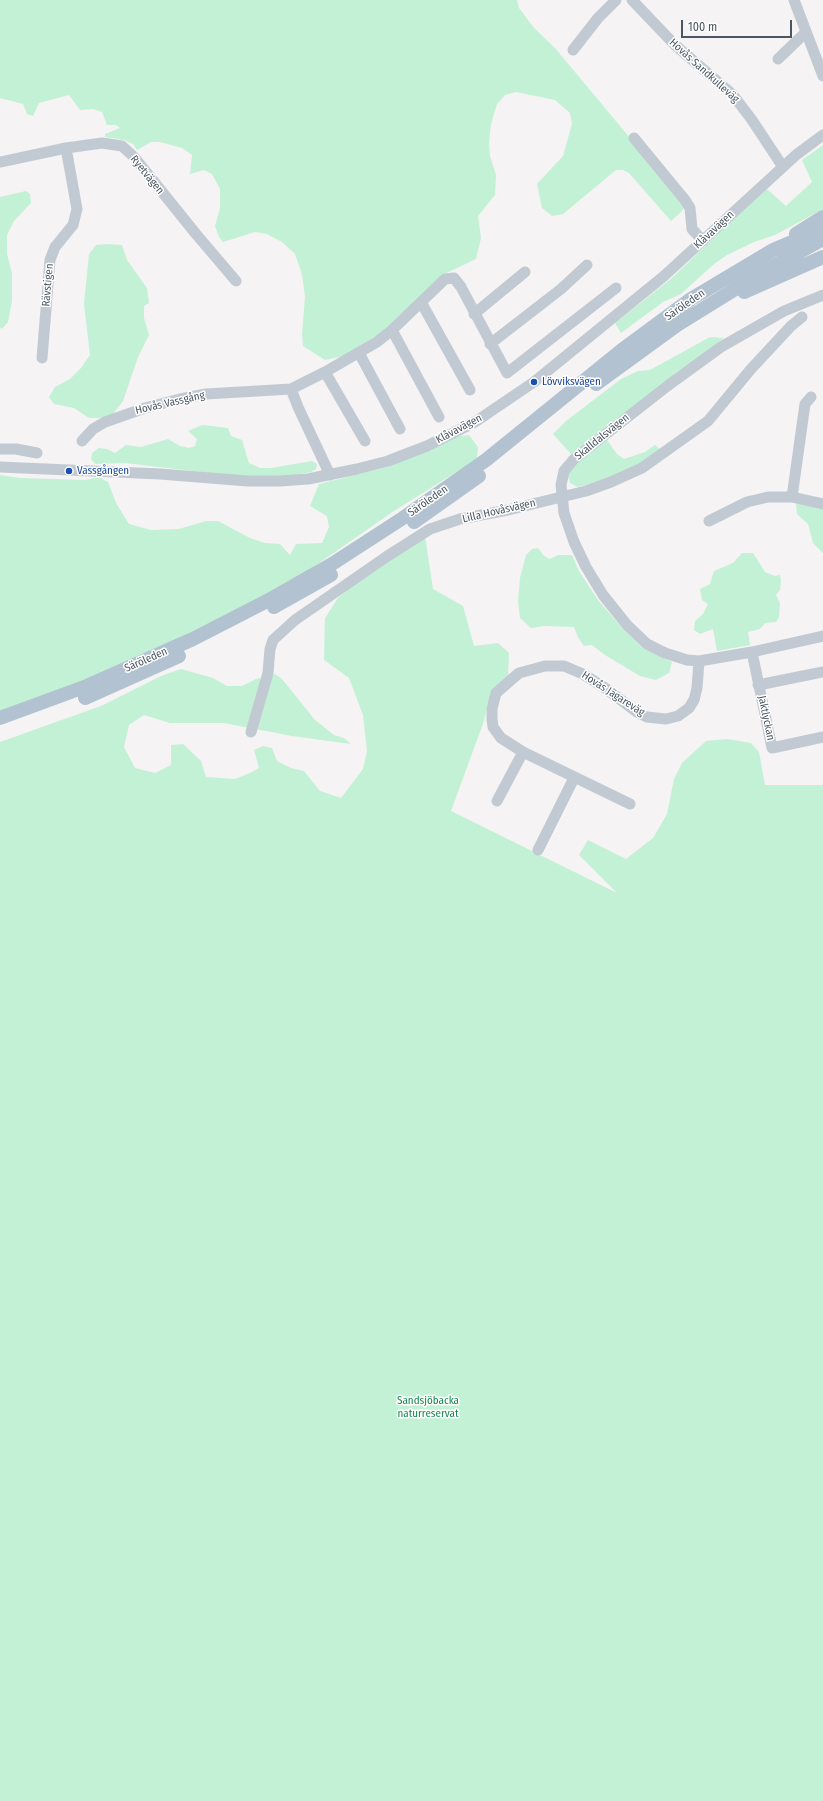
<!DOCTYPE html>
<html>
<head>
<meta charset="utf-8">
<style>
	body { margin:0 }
	#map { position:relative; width:823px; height:1801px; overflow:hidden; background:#f5f3f3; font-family:"Fira Sans Condensed",sans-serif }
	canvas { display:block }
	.scale { position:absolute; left:681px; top:20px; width:111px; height:18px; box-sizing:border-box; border:2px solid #4a5661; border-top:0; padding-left:5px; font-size:12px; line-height:14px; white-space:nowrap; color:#4a5661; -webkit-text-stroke:3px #fff; paint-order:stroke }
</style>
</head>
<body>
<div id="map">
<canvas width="823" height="1801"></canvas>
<div class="scale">100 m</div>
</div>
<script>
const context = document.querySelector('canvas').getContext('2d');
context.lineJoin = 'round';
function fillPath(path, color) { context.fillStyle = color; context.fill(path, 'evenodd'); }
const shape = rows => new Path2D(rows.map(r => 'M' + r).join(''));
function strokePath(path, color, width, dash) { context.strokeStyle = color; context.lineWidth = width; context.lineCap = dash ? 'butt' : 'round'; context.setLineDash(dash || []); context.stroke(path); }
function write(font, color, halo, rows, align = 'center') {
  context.font = font + ' "Fira Sans Condensed",sans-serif'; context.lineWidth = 3; context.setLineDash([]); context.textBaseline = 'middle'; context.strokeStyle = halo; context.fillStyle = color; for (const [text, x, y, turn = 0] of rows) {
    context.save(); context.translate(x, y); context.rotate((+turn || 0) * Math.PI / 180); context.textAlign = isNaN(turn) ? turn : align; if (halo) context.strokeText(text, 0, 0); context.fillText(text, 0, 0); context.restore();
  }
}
fillPath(shape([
	[0,0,517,0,519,8,534,28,555,48,685,204,682,211,671,221,629,173,623,170,616,170,563,214,552,216,542,208,537,184,563,156,572,124,570,113,555,100,516,92,505,95,497,104,491,124,489,143,490,156,496,175,495,195,478,216,481,238,476,259,442,275,381,333,344,356,325,360,303,346,302,334,305,297,302,274,295,254,282,242,267,234,255,232,223,242,219,237,215,226,220,208,220,189,212,174,204,170,190,174,192,155,182,148,160,142,151,142,137,150,133,144,124,140,105,137,105,134,120,128,116,125,107,125,102,112,93,109,80,110,69,95,39,103,33,116,27,114,23,104,0,98],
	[823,145,823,209,775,235,754,242,727,255,714,264,681,294,663,302,621,333,615,323,672,278,748,205,767,189,786,206,812,182,802,160],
	[26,191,30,194,31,203,14,221,7,235,7,254,12,273,12,301,8,322,2,329,0,327,0,197],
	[109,244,122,245,127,260,147,288,149,303,144,306,144,318,149,335,138,357,123,401,113,414,100,418,89,418,74,408,54,404,49,397,55,387,70,379,81,368,90,355,84,304,89,254,96,245],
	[710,337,724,338,699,358,675,373,669,380,648,397,608,425,591,441,571,454,553,434,566,421,621,379,638,371,650,370],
	[202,425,228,428,231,436,242,440,249,463,260,468,271,468,312,461,317,464,316,469,311,472,290,476,235,476,125,463,95,464,91,459,92,453,99,448,107,449,115,453,126,445,141,447,168,439,180,446,189,448,195,446,197,439,188,431],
	[469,435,478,447,477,459,394,511,286,586,164,649,53,696,0,714,0,475,20,478,85,480,99,477,108,482,116,503,129,524,151,530,179,529,206,521,218,521,250,538,265,543,280,544,290,555,296,544,322,543,329,527,327,516,310,506,319,484,387,467,459,436],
	[607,440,617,454,624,459,645,452,655,445,661,450,647,461,622,474,578,487,570,483,568,476,569,471,581,458],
	[796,503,823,508,823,553,813,543,808,524,797,514],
	[425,536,433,589,463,606,474,646,498,643,509,653,508,678,488,702,484,721,451,811,617,893,579,855,588,840,626,859,653,838,667,814,674,779,682,763,706,741,727,739,751,743,759,752,765,785,823,785,823,1801,0,1801,0,742,101,706,161,676,181,669,213,678,227,686,242,686,256,679,275,674,282,679,315,720,334,735,344,738,351,744,292,736,224,723,170,723,144,715,129,725,124,747,135,768,155,773,171,765,171,745,183,744,201,761,206,777,235,779,250,773,259,768,254,750,263,746,272,748,277,761,291,768,304,771,320,791,341,798,363,769,367,751,363,715,349,678,324,660,325,618,338,598,355,583],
	[538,548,544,556,550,559,558,555,572,555,579,571,598,600,622,628,643,648,672,662,669,673,656,680,640,676,605,655,592,645,584,646,578,637,574,627,544,626,531,628,520,618,518,601,520,578,526,555,532,549],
	[742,553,753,553,765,572,775,576,780,575,781,581,780,590,776,595,780,603,779,617,776,622,765,623,760,629,748,632,750,645,717,651,713,629,700,634,694,630,695,621,703,614,708,604,702,600,700,589,710,584,714,571,733,563]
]), '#c3f1d5');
strokePath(shape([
	[632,0,675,45,733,95,752,120,783,167],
	[794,0,823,76],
	[573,50,598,18,616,0],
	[778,59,805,33],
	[634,138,685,200,690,208,692,229,703,241],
	[0,162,66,148,102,143,122,146,134,157,196,234,236,281],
	[823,295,784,311,721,347,670,384,574,459,564,471,561,485,564,513,574,542,586,567,603,595,627,625,647,644,665,653,687,660,699,661,752,652,823,636],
	[421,302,470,390],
	[474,314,525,272],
	[392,330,439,417],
	[490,344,561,289,587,265],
	[359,353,400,429],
	[42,358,50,260,55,247,73,225,77,209,66,148],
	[325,372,365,441],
	[82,441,93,429,105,422,145,408,180,399,206,394,291,389],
	[0,449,16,449,37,453],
	[0,467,160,474,248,481,280,481,308,479,357,469,388,461,427,446,475,422,534,382,664,276,796,155,823,135],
	[330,475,298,407,291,389,325,372,377,342,392,330,445,279,454,278,461,287,507,373,616,288],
	[792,497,805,404,811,397],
	[709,521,747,502,768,497,792,497,823,504],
	[752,652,772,748,823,737],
	[758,685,823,672],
	[251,732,268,673,270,649,273,640,295,620,386,557,430,529,460,519,508,510,586,491,611,482,642,468,708,421,751,369,791,326,802,317],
	[497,801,523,752],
	[630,804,523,752,501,738,493,727,492,719,492,709,496,693,519,673,545,666,564,666,583,674,605,688,637,712,647,717,666,719,678,716,689,708,694,700,697,688,699,661],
	[538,850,574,778]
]), '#c1cad2', 11);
strokePath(shape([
	[796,234,823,217],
	[744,292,823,257],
	[596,384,677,325,761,273,823,239],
	[414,522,479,476],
	[274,607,331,575],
	[85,698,179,656],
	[0,718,87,686,193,639,267,601,332,564,403,518,486,460,622,350,691,299,773,250,823,229]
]), '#b3c2d1', 14);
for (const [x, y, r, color] of [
	[534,382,4,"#1a4fb4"],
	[69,471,4,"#1a4fb4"]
]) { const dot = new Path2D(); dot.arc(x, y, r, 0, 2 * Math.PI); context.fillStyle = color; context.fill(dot); strokePath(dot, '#fff', 1.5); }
write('11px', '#4a5661', '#fff', [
	["Hovås Sandkulleväg",704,71,42],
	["Ryetvägen",147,175,51],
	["Klåvavägen",714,230,-43],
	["Rävstigen",48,285,-85],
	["Säröleden",685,305,-35],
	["Hovås Vassgång",170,403,-13],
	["Klåvavägen",459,429,-28],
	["Skalldalsvägen",602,437,-39],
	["Säröleden",428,501,-35],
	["Lilla Hovåsvägen",499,511,-13],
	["Säröleden",146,660,-24],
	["Hovås Jägareväg",613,694,33],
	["Jaktlyckan",766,718,78]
]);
write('11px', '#164399', '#fff', [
	["Lövviksvägen",542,382],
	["Vassgången",77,471]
], 'left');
write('11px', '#17864f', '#fff', [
	["Sandsjöbacka",428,1401],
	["naturreservat",428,1414]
]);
</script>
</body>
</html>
